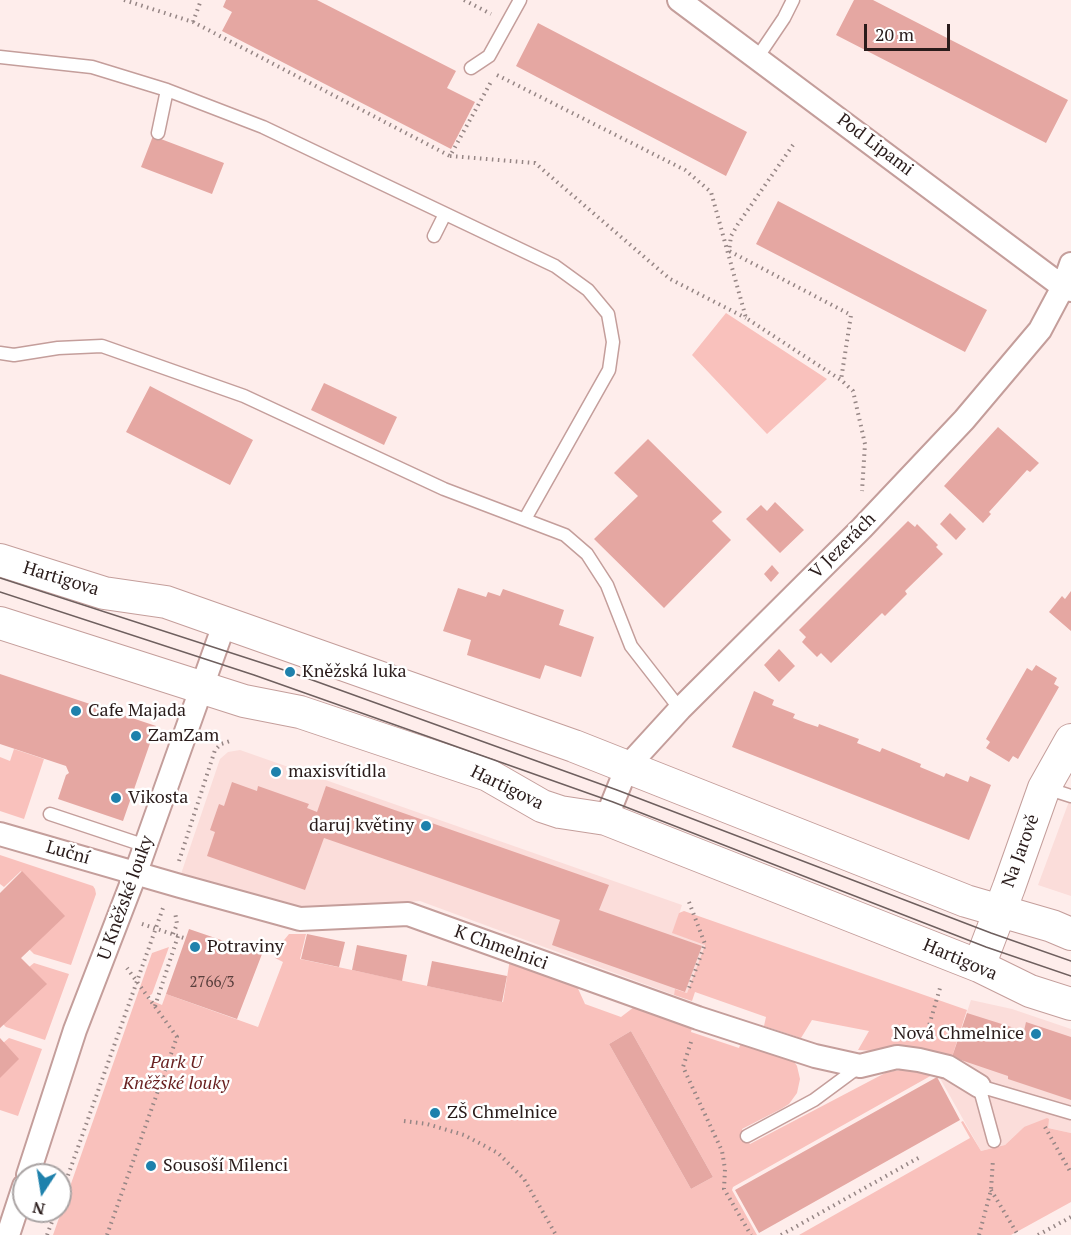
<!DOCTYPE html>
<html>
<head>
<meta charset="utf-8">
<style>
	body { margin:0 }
	#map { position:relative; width:1071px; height:1235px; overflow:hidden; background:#feedeb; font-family:"PT Serif",serif }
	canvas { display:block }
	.north { position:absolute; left:12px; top:1163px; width:60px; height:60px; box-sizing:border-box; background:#fff; border:2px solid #aaa4a4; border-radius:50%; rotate:192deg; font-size:16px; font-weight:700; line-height:24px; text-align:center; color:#2a1c1b }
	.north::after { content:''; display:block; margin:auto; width:21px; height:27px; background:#1e81ac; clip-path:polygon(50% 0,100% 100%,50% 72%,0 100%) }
	.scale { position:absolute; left:864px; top:24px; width:86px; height:27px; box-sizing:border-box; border:3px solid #2a1c1b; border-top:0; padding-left:8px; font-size:18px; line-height:21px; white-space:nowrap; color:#2a1c1b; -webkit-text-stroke:4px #fff; paint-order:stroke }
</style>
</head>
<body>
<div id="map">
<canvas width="1071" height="1235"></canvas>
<div class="north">N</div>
<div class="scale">20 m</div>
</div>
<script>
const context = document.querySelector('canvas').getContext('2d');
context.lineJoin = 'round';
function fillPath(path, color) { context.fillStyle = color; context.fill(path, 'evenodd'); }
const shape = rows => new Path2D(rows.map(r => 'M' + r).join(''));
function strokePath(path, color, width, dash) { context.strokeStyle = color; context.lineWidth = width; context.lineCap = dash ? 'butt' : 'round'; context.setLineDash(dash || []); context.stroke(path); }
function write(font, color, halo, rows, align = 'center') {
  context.font = font + ' "PT Serif",serif'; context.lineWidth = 5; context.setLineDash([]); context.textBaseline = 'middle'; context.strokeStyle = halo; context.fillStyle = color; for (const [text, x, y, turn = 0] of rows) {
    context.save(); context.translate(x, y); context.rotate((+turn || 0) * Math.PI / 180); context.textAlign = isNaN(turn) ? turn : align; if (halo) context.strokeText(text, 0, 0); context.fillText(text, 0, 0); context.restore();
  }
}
fillPath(shape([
	[240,750,682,905,673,933,705,944,687,993,676,989,674,995,420,901,311,912,297,911,181,874,220,759,228,752],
	[1071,796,1071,896,1038,885],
	[971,1000,1012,1009,1071,1029,1071,1133,1048,1128,1024,1127,1005,1145,981,1151,937,1073,952,1057]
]), '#fbddda');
fillPath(shape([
	[726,313,827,379,767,434,692,355],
	[14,749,44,759,24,819,0,811,0,757,10,761],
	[0,855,93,886,95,889,96,894,71,965,34,954,29,949,64,916,21,871,4,887,0,884],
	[684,911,967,1010,952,1057,914,1047,895,1046,875,1051,858,1050,869,1031,812,1020,801,1038,764,1026,766,1017,695,992,692,1001,674,995,675,989,687,993,705,945,672,933,679,913],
	[289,934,306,934,300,959,503,1002,510,959,575,982,585,1004,621,1017,638,1004,693,1023,691,1032,739,1048,742,1040,793,1060,797,1066,800,1079,797,1093,789,1104,781,1109,742,1129,750,1144,887,1072,907,1069,934,1074,733,1187,732,1190,757,1235,53,1235,152,953,169,947,152,994,146,998,162,1005,166,994,258,1027,283,962,275,958,280,945],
	[631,1031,713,1177,691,1189,609,1044],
	[34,963,69,974,45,1040,6,1027,3,1024,29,967],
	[9,1038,42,1049,18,1116,0,1110,0,1077,3,1043],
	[1047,1118,1049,1119,1048,1128,1071,1133,1071,1202,1011,1235,799,1235,970,1138,961,1122,963,1121,981,1151,1005,1145,1024,1127]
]), '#f9c1bc');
fillPath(shape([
	[226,0,317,0,456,71,447,88,475,102,451,149,222,31,232,12,223,7],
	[854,0,873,0,1068,100,1046,143,836,35],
	[538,23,747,132,726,176,516,66],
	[153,136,224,163,212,194,141,167],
	[778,201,987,310,965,352,756,244],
	[324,383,397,417,384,445,311,410],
	[150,386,253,440,230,485,126,432],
	[998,427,1039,463,1030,472,1027,470,989,512,991,514,983,523,944,486],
	[648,439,722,512,712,521,731,540,664,608,594,539,638,496,614,473],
	[775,502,804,530,780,553,746,519,761,505,767,511],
	[950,513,966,529,956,540,940,524],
	[908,521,915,527,917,524,938,545,936,547,943,554,905,591,907,594,885,616,882,613,831,663,821,653,817,657,802,642,806,637,799,630],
	[772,565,779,573,771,582,764,574],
	[458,588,486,597,488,592,500,596,503,589,564,610,559,625,594,637,581,677,545,665,540,679,467,655,471,640,443,631],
	[1071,591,1071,631,1049,612,1062,596,1065,599],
	[779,649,795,666,779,682,764,665],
	[1036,665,1057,678,1054,684,1059,687,1018,759,1013,756,1009,762,986,748,990,742,986,739,1027,668,1032,671],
	[0,674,156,726,123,821,58,799,66,775,69,773,66,766,0,744],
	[754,691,774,700,772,705,795,714,793,718,806,723,818,727,819,724,859,739,857,743,880,752,882,748,921,764,920,767,944,777,946,773,968,782,970,776,991,785,969,840,732,747],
	[232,782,257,791,258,786,309,804,307,808,317,812,326,786,609,885,599,910,702,946,685,992,552,945,560,920,324,838,305,890,207,856,215,832,210,830,219,804,224,806],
	[22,871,65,916,21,958,47,984,0,1028,0,893],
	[189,929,262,954,237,1019,166,994],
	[307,934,345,942,339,967,301,959],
	[357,945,407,955,402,981,352,970],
	[432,961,507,976,502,1002,427,986],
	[967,1013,1024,1031,1026,1022,1071,1037,1071,1100,1008,1079,1008,1076,952,1057],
	[631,1031,713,1177,691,1189,609,1044],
	[0,1038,19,1059,0,1078],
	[937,1077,960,1120,759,1233,735,1190]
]), '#e5a7a2');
const lane = shape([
	[0,57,92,67,167,90,263,127,555,266,588,290,608,314,613,342,609,370,525,519],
	[757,58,784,18,793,0],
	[471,68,489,56,520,0],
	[158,133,167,90],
	[434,236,445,214],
	[0,353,14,355,58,348,102,346,244,396,444,489,565,535,587,554,607,585,631,646,680,709],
	[1046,788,1071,796],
	[50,814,146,846],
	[979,1086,1071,1113],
	[979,1086,994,1141],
	[747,1136,814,1100,860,1066]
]);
const street = shape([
	[679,0,1063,287,1071,290],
	[606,819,627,767,680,709,862,528,964,420,1040,330,1063,287,1071,264],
	[0,834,180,886,300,919,408,914,698,1018,815,1056,860,1066,897,1057,919,1060,948,1067,979,1086],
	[28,1175,75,1030,136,872,225,622],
	[8,1235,24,1186]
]);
const secondary = shape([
	[0,560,104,593,166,602,574,746,966,901,1052,926,1071,934],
	[0,623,244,701,300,712,488,775,542,806,560,812,606,819,979,966,1030,991,1071,1004],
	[979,966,1009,887,1044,788,1071,740]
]);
strokePath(lane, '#c49e9b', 15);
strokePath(street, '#c49e9b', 26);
strokePath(secondary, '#c49e9b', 34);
strokePath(shape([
	[124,0,193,22,450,156,492,80],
	[464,0,491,14],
	[193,22,201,0],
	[497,75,685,170,711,192,746,318,841,380,853,391,865,444,862,491],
	[793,145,738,224,731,236,729,251,851,315,841,380],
	[450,156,535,163,670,279,746,318],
	[179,861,215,750,221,744,230,741],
	[689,902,705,944,689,988],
	[142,924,184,938],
	[173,934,177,924,175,912],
	[155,1006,178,936],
	[926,1036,940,988],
	[691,1042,683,1067,722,1151,725,1169,724,1189,751,1235],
	[404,1121,427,1124,464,1135,498,1153,524,1179,556,1235],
	[1045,1127,1071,1173],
	[991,1190,1018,1235],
	[60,1198,163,908],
	[47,1235,56,1211],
	[107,1235,177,1037,127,968],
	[781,1235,920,1157],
	[979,1235,991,1190,993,1159],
	[1038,1235,1071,1217]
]), '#968685', 4, [1.5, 4.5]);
strokePath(lane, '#fff', 12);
strokePath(street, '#fff', 22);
strokePath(secondary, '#fff', 32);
strokePath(shape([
	[0,578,290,672,617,790,991,933,1071,961],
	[0,592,254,675,613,802,986,947,1071,976]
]), '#6e5f5e', 1.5);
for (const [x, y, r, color] of [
	[290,672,6,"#1e81ac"],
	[76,711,6,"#1e81ac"],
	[136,736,6,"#1e81ac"],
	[276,772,6,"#1e81ac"],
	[116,798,6,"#1e81ac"],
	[426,826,6,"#1e81ac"],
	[195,947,6,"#1e81ac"],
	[1036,1034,6,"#1e81ac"],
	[435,1113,6,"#1e81ac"],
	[151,1166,6,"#1e81ac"]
]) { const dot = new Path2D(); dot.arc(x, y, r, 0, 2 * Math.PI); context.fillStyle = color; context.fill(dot); strokePath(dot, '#fff', 2); }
write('15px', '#593f3d', null, [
	["2766/3",212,983]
]);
write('18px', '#2a1c1b', '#fff', [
	["Pod Lipami",875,145,37],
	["V Jezerách",843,546,-45],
	["Hartigova",61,579,17],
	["Hartigova",507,788,26],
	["Na Jarově",1021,851,-70],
	["Luční",68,853,16],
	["U Kněžské louky",126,898,-70],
	["K Chmelnici",501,948,20],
	["Hartigova",960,960,23]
]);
write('18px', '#2a1c1b', '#fff', [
	["Kněžská luka",302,672],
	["Cafe Majada",88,711],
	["ZamZam",148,736],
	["maxisvítidla",288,772],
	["Vikosta",128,798],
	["daruj květiny",414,826,"right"],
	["Potraviny",207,947],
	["Nová Chmelnice",1024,1034,"right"],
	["ZŠ Chmelnice",447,1113],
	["Sousoší Milenci",163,1166]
], 'left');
write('italic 18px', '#681f1f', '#fff', [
	["Park U",176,1063],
	["Kněžské louky",176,1084]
]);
</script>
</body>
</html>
